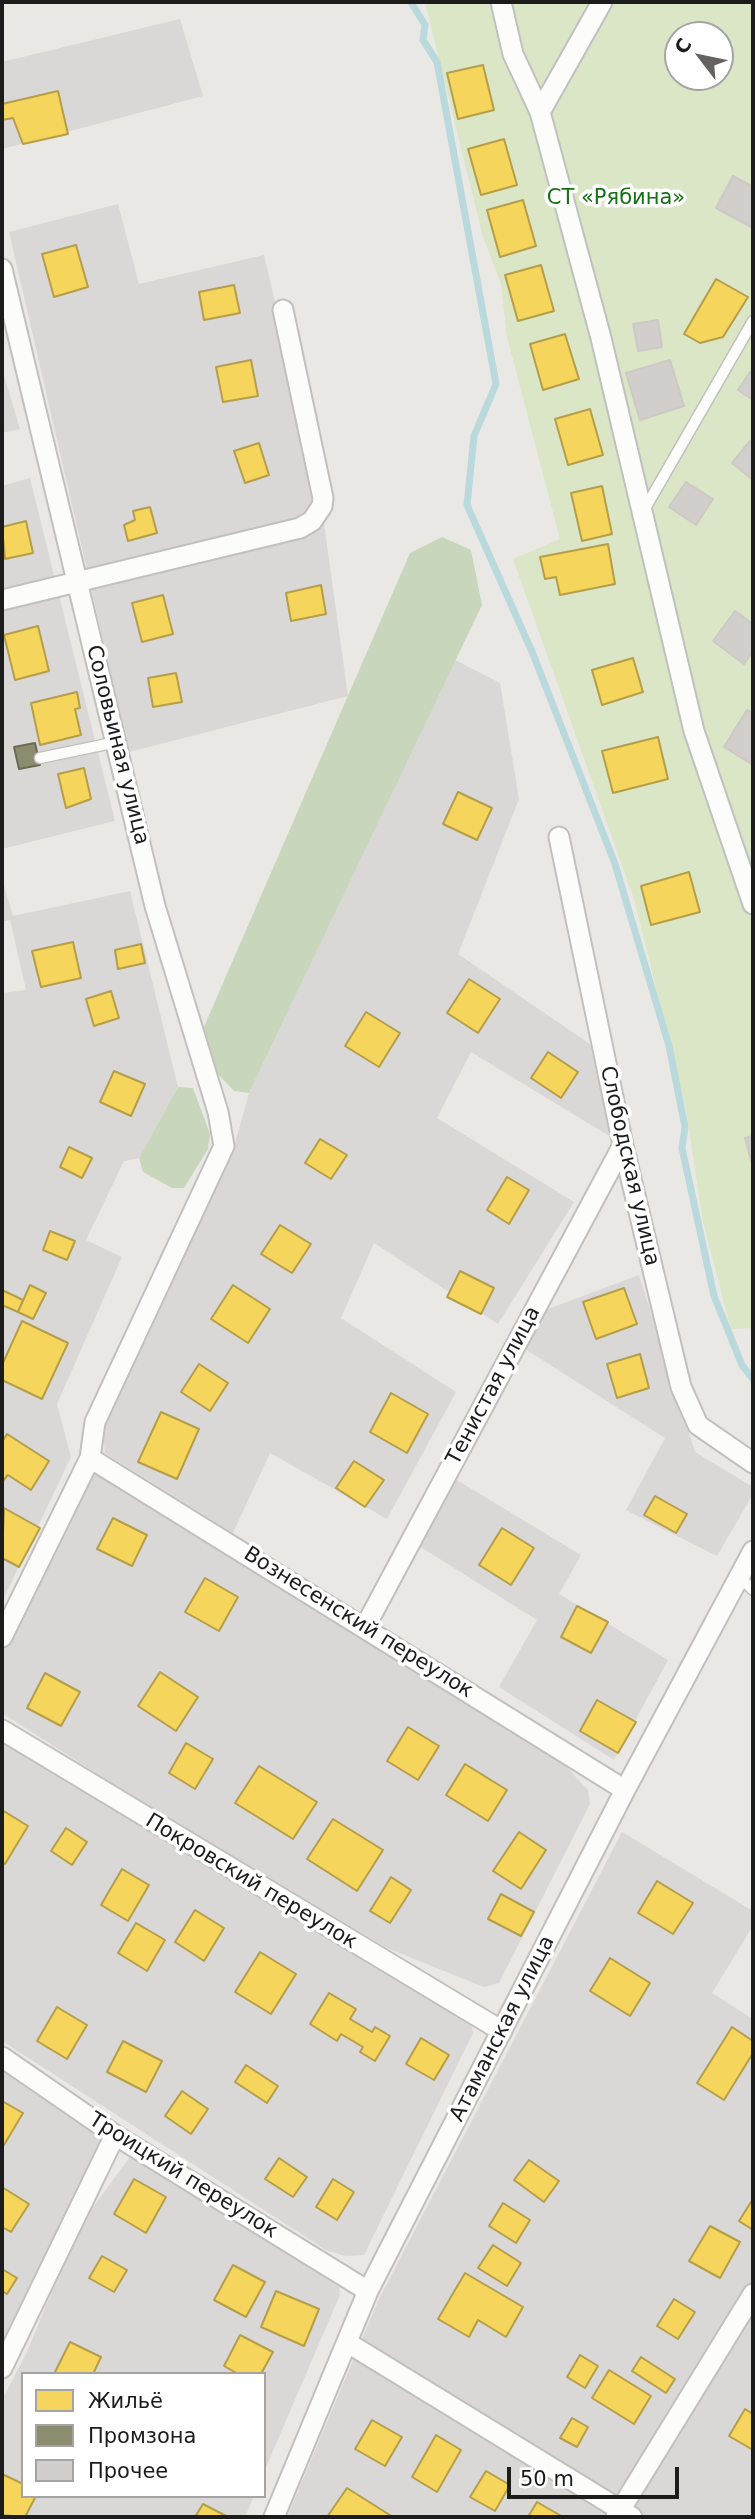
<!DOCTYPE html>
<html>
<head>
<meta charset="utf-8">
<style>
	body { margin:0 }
	#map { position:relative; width:755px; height:2519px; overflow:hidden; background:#eae8e5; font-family:"DejaVu Sans",sans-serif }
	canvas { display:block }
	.frame { position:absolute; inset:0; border:4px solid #1c1c1c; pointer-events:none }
	.legend { position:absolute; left:21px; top:2372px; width:245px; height:126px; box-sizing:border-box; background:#fff; border:2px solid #a4a4a4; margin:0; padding:9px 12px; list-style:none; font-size:21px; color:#1c1c1c }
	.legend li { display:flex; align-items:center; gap:14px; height:35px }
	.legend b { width:35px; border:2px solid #a4a4a4 }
	.north { position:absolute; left:664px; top:21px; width:70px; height:70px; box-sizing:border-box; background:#fff; border:2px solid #a4a4a4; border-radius:50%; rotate:302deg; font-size:19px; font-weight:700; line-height:28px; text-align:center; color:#1c1c1c }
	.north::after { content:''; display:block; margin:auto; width:24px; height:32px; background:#646362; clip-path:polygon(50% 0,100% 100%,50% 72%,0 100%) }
	.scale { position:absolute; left:507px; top:2467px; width:172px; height:32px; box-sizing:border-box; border:4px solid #1c1c1c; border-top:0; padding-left:9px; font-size:21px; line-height:24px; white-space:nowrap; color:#1c1c1c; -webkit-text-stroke:5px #fff; paint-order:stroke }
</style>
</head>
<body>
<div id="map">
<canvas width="755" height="2519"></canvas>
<div class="frame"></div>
<ul class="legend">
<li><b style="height:19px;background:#f6d55c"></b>Жильё</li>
<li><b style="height:19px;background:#8c8c6e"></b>Промзона</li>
<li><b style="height:19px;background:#d1cecc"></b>Прочее</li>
</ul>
<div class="north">С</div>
<div class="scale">50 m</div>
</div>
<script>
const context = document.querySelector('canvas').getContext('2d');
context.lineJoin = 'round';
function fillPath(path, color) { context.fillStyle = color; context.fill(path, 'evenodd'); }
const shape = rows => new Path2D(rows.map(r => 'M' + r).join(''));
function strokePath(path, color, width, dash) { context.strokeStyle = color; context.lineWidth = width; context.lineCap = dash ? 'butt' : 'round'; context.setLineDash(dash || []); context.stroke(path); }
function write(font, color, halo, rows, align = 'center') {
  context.font = font + ' "DejaVu Sans",sans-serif'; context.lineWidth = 7; context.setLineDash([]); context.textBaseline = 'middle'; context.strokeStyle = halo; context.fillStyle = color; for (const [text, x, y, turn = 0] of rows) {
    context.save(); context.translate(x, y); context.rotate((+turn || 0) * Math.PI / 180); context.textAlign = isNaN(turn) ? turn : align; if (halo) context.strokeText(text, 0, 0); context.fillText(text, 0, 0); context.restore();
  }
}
fillPath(shape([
	[180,19,203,96,2,149,2,62],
	[118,204,139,284,264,255,319,488,348,696,129,752,9,232],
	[2,369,20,429,2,433],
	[30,478,115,821,2,849,2,486],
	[455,660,500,683,519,799,458,954,590,1044,611,1137,471,1052,437,1118,574,1202,498,1324,374,1243,341,1318,456,1392,387,1519,270,1453,233,1533,105,1453,102,1425,235,1143,249,1093],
	[2,878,13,916,130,891,178,1087,139,1158,124,1161,86,1240,122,1257,57,1404,71,1457,2,1602,2,993,26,990,10,920,2,922],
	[639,1275,695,1452,753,1487,753,1494,717,1556,626,1510,665,1438,525,1349,543,1311],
	[96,1469,561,1761,588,1790,590,1804,499,1983,484,1987,387,1948,141,1802,2,1713,2,1650,26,1600,39,1584],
	[455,1479,581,1555,559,1594,668,1660,614,1760,499,1687,537,1620,419,1546],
	[2,1734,168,1843,470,2021,473,2033,364,2255,345,2256,326,2250,2,2041],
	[622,1832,753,1911,753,1926,712,1993,753,2019,753,2517,287,2517,379,2299],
	[2,2066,111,2142,2,2363],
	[132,2154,339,2287,340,2295,264,2472,264,2374,23,2374,23,2496,254,2496,245,2517,2,2517,2,2400,27,2352,78,2228]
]), '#d9d8d6');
fillPath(shape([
	[425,2,753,2,753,1328,731,1329,703,1222,686,1109,634,899,513,559,560,539,507,337,501,284,483,237],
	[678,35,720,35,720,77,678,77]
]), '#dae6c5');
fillPath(shape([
	[442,537,471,550,482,605,249,1093,234,1091,216,1072,203,1029,410,553],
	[178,1087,193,1088,210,1134,208,1149,184,1188,172,1188,143,1172,139,1158]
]), '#c8d7bc');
const homes = shape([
	[483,65,494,110,458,119,447,73,483,65],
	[58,91,68,134,23,144,13,118,2,120,2,104,58,91],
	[504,139,517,185,481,195,468,149,504,139],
	[523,200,536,246,500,257,487,210,523,200],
	[76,245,88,287,54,297,42,254,76,245],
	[541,265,554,311,518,321,505,275,541,265],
	[716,279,748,297,723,337,700,343,684,334,716,279],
	[234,285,240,313,204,320,199,292,234,285],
	[565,334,579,379,543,390,530,344,565,334],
	[251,360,258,396,223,402,216,367,251,360],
	[590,409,603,455,568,465,555,419,590,409],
	[259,443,269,475,245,483,234,451,259,443],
	[602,486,612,534,582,541,571,493,602,486],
	[150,507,157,533,128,541,124,525,135,520,133,511,150,507],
	[26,521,33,553,5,559,2,527,26,521],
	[608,544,615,584,560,595,556,577,545,579,540,557,608,544],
	[321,585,326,614,291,621,286,593,321,585],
	[163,595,173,634,142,642,132,603,163,595],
	[38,626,49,671,15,680,4,635,38,626],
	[633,658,643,692,602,705,592,670,633,658],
	[176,673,182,702,153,707,148,678,176,673],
	[77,692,80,708,75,709,81,735,40,745,31,703,77,692],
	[658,737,668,779,613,793,602,751,658,737],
	[84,768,91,799,66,808,58,774,84,768],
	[458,792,492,808,477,840,443,824,458,792],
	[689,872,700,912,651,925,641,886,689,872],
	[73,942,81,978,41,987,32,951,73,942],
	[141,944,145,963,118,969,115,950,141,944],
	[469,979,500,999,478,1033,447,1013,469,979],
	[111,991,119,1018,94,1026,86,999,111,991],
	[366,1012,400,1033,379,1067,345,1046,366,1012],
	[548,1052,578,1072,561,1098,531,1078,548,1052],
	[114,1071,145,1084,131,1116,100,1102,114,1071],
	[320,1139,347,1155,331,1179,305,1163,320,1139],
	[69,1147,92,1158,82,1178,60,1167,69,1147],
	[507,1177,529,1190,509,1224,487,1210,507,1177],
	[280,1225,311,1244,292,1273,261,1254,280,1225],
	[50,1231,75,1241,67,1260,43,1250,50,1231],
	[460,1271,494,1288,481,1314,447,1297,460,1271],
	[30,1285,46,1293,33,1319,18,1312,30,1285],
	[233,1285,270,1309,248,1343,211,1319,233,1285],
	[624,1288,637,1324,596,1339,583,1302,624,1288],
	[2,1290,23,1300,18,1312,2,1305,2,1290],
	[22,1321,68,1343,42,1399,2,1380,2,1365,22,1321],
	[640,1354,649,1388,617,1398,607,1364,640,1354],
	[199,1364,228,1383,210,1411,181,1392,199,1364],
	[391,1393,428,1414,407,1453,370,1432,391,1393],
	[161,1412,199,1429,177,1479,138,1462,161,1412],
	[7,1434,49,1461,31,1490,8,1475,2,1482,2,1442,7,1434],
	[354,1461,384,1480,365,1507,336,1488,354,1461],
	[655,1496,687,1514,676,1533,644,1515,655,1496],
	[4,1508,40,1528,19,1567,2,1558,4,1508],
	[113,1518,147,1535,132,1566,97,1549,113,1518],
	[502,1528,534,1548,511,1585,479,1565,502,1528],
	[205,1578,238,1597,219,1631,185,1612,205,1578],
	[577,1606,608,1622,591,1653,561,1637,577,1606],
	[160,1672,198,1697,176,1731,138,1706,160,1672],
	[45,1673,80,1692,61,1726,27,1708,45,1673],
	[597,1700,636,1722,618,1753,580,1731,597,1700],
	[408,1727,439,1746,418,1780,387,1761,408,1727],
	[186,1743,213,1759,195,1789,169,1773,186,1743],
	[465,1764,507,1790,488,1821,446,1795,465,1764],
	[259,1766,317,1802,293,1839,235,1803,259,1766],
	[2,1810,28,1826,5,1864,2,1862,2,1810],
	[333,1819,383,1850,357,1891,307,1859,333,1819],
	[66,1828,87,1842,72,1865,51,1851,66,1828],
	[519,1832,546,1850,521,1889,493,1871,519,1832],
	[122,1869,149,1885,128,1921,101,1905,122,1869],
	[391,1877,411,1890,390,1923,370,1911,391,1877],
	[657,1881,693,1903,673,1934,638,1913,657,1881],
	[501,1894,534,1912,521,1936,488,1919,501,1894],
	[195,1910,224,1928,204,1961,175,1942,195,1910],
	[136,1923,165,1940,147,1971,118,1953,136,1923],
	[260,1952,296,1974,271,2014,235,1992,260,1952],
	[610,1958,650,1983,630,2016,590,1991,610,1958],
	[329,1993,356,2009,350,2019,372,2032,375,2027,390,2036,375,2061,360,2052,363,2047,341,2034,337,2041,310,2024,329,1993],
	[57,2007,87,2025,67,2059,37,2041,57,2007],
	[732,2027,753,2041,753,2053,724,2100,697,2083,732,2027],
	[421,2038,449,2055,434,2080,406,2064,421,2038],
	[123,2041,162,2061,146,2092,107,2072,123,2041],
	[246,2065,278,2086,267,2103,235,2082,246,2065],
	[182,2091,208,2109,191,2134,165,2116,182,2091],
	[2,2101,23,2113,4,2145,2,2144,2,2101],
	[279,2158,307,2177,293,2197,265,2179,279,2158],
	[529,2160,559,2181,544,2202,514,2180,529,2160],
	[134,2179,166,2197,146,2233,114,2214,134,2179],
	[333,2179,354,2192,337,2220,316,2207,333,2179],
	[2,2187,29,2204,11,2232,2,2227,2,2187],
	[751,2202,753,2203,753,2230,739,2221,751,2202],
	[503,2203,530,2220,516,2243,489,2226,503,2203],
	[710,2226,740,2242,720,2278,689,2261,710,2226],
	[493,2245,521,2263,507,2286,478,2268,493,2245],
	[102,2256,127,2270,114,2292,89,2278,102,2256],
	[233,2265,265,2282,246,2317,214,2300,233,2265],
	[2,2269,17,2278,7,2294,2,2291,2,2269],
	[465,2273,523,2307,506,2337,478,2320,469,2337,438,2319,465,2273],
	[276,2291,319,2309,304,2346,261,2327,276,2291],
	[674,2299,695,2312,678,2339,657,2326,674,2299],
	[240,2335,273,2352,261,2374,238,2374,224,2366,240,2335],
	[70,2342,101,2357,93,2374,54,2374,70,2342],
	[580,2355,598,2366,585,2388,567,2377,580,2355],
	[641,2357,675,2379,666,2393,632,2371,641,2357],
	[609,2370,651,2396,634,2424,592,2398,609,2370],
	[745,2409,753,2414,753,2450,729,2436,745,2409],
	[572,2418,588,2427,577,2447,560,2438,572,2418],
	[372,2420,402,2437,385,2466,355,2449,372,2420],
	[436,2435,461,2450,437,2492,412,2477,436,2435],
	[486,2471,510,2485,495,2511,470,2497,486,2471],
	[2,2474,23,2484,23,2496,36,2496,25,2517,2,2515,2,2474],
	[347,2488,393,2517,327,2517,347,2488],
	[537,2502,563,2517,528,2517,537,2502],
	[203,2504,228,2517,195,2517,203,2504]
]);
fillPath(homes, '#f6d55c');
strokePath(homes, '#b59e49', 2);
const industry = shape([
	[35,743,40,765,19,769,14,747,35,743]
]);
fillPath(industry, '#8c8c6e');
strokePath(industry, '#6a6a55', 2);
strokePath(shape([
	[411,2,425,25,423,40,437,62,496,384,474,436,467,505,533,654,615,864,669,1046,685,1127,682,1148,714,1296,742,1365,753,1379]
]), '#bad9dc', 7);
const building = shape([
	[733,176,753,187,753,228,716,208,733,176],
	[658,320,662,347,638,351,633,324,658,320],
	[670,360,684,406,640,420,626,373,670,360],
	[750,372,753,374,753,400,738,390,750,372],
	[750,441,753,444,753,480,732,463,750,441],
	[686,482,713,499,696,525,669,507,686,482],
	[735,611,753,624,753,650,744,664,713,641,735,611],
	[747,710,753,713,753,765,724,747,747,710],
	[753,1136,753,1167,745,1138,753,1136]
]);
fillPath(building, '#d1cecc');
strokePath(building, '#cdc9c6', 2);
const lane = shape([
	[643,512,753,321],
	[40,758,117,742],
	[739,1576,753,1590]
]);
const street = shape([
	[501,2,513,54,540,112,601,338,694,731,753,904],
	[540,112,602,2],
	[2,269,155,906,218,1112,224,1146,95,1422,90,1458,2,1637],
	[2,600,300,528,312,521,322,506,323,498,283,310],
	[559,837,623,1145,681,1387,698,1425,753,1463],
	[90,1458,625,1790],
	[365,1627,623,1145],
	[2,1730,502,2031],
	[2,2057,115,2135,368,2291],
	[348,2343,632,2517],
	[2,2368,115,2135],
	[274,2517,368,2291,625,1790,753,1551],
	[616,2517,753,2294]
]);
strokePath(lane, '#c1c0bf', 13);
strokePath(street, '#c1c0bf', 23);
strokePath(lane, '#fcfcfb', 10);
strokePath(street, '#fcfcfb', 19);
write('21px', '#157113', '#fff', [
	["СТ «Рябина»",616,199]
]);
write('21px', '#1c1c1c', '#fff', [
	["Соловьиная улица",117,745,76],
	["Слободская улица",629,1166,77],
	["Тенистая улица",494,1386,-62],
	["Вознесенский переулок",358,1623,32],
	["Покровский переулок",251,1882,31],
	["Атаманская улица",503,2029,-63],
	["Троицкий переулок",183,2176,32]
]);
</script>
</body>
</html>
